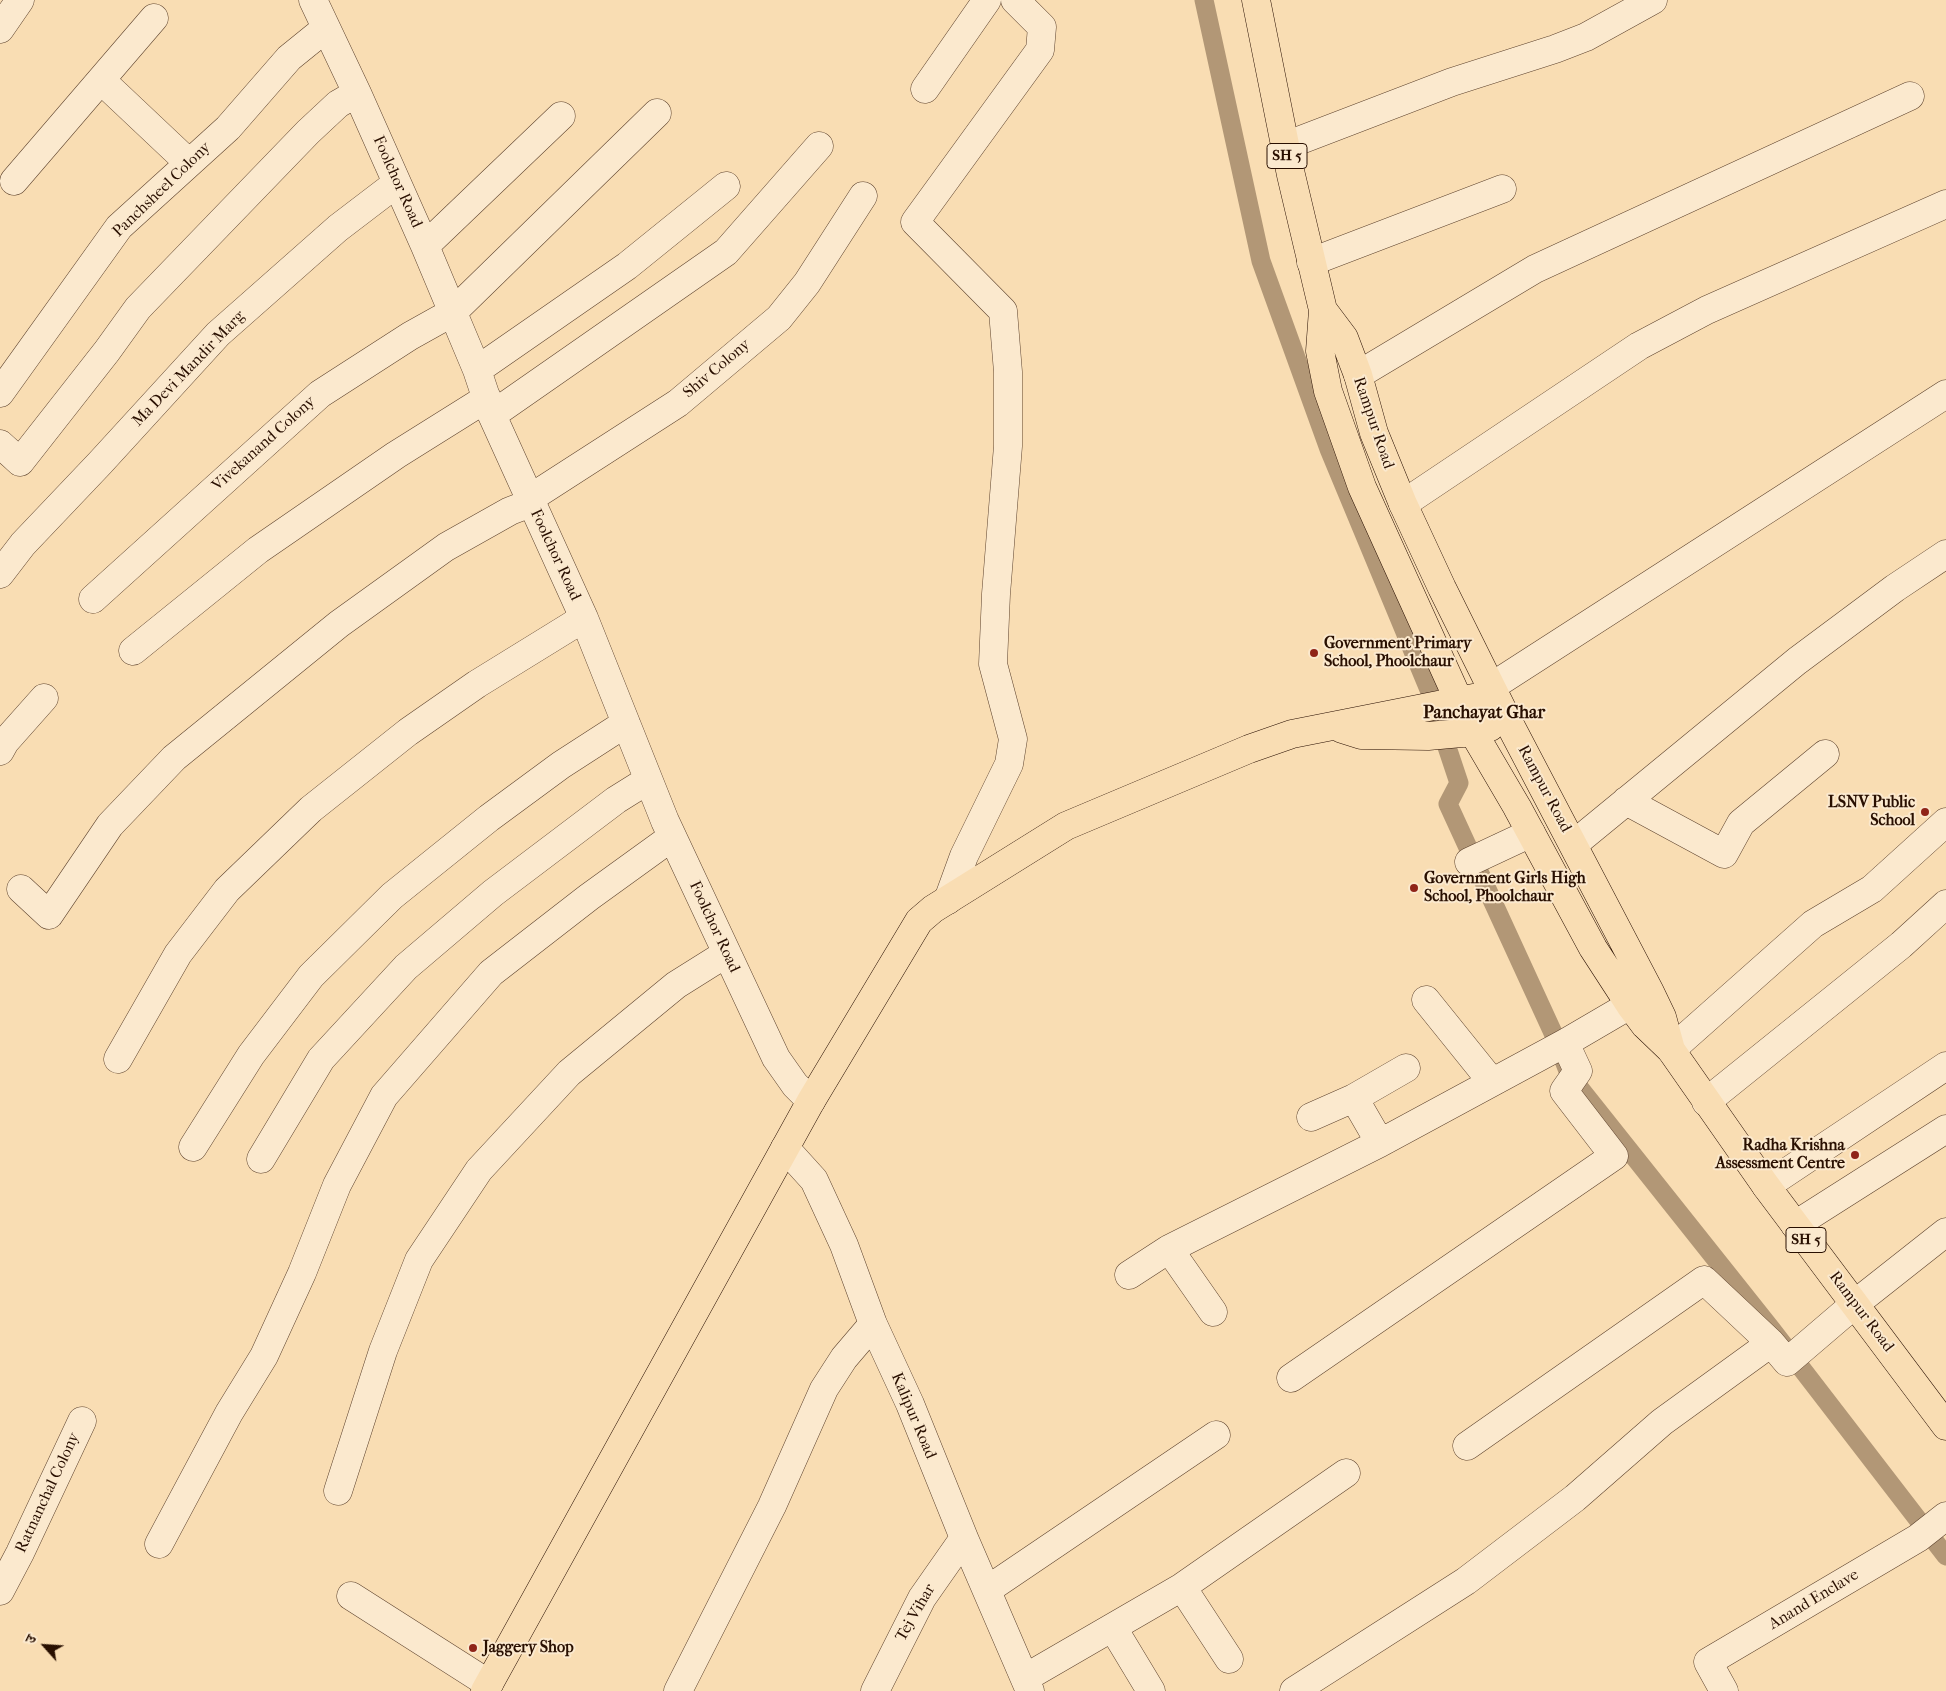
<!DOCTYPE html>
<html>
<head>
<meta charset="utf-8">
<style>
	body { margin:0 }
	#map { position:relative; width:1946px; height:1691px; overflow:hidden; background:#f9ddb3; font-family:"IM FELL French Canon","Noto Serif Devanagari",serif }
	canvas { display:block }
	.north { position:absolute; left:20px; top:1621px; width:50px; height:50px; -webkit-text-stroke:4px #fbe9ce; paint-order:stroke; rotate:296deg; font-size:14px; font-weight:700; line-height:20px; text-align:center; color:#290f00 }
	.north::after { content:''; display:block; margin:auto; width:18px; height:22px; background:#290f00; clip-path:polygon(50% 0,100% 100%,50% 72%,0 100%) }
</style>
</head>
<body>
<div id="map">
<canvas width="1946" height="1691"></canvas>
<div class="north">उ</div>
</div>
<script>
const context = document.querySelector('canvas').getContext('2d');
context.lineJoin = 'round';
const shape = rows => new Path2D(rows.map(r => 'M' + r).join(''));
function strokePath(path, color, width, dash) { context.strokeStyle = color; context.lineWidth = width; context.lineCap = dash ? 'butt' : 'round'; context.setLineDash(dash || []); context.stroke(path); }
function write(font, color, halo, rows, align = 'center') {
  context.font = font + ' "IM FELL French Canon",serif'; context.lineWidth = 4; context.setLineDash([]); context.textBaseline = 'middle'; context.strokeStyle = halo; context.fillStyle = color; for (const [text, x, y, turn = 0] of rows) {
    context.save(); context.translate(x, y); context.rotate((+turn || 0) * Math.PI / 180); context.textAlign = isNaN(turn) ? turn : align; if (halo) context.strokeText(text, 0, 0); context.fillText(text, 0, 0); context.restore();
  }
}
strokePath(shape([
	[1204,0,1261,261,1329,449,1440,716],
	[1445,741,1459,783,1448,804,1554,1035,1570,1076,1772,1330,1946,1556]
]), '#b29776', 19);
const minor = shape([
	[313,0,357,93,425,246,477,370,492,415,584,618,665,821,776,1058,795,1085,811,1101],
	[0,29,20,0],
	[101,80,189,163],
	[925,89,987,0],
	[1285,146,1452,82,1555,49,1586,37,1653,0],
	[14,181,154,18],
	[425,246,561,116],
	[1311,262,1502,189],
	[477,370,627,266,726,186],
	[1358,375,1535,269,1910,96],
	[0,393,119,227,228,128,289,58,326,28],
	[492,415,726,252,819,146],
	[0,444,20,462,107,351,138,308,308,132,338,104,357,93],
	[529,499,678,403,779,318,807,283,863,196],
	[1403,504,1639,346,1707,310,1946,204],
	[0,574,23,544,100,463,218,334,338,228,397,183],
	[93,599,320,394,410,336,453,312,657,113],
	[133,651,258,550,396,455,487,398],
	[1491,687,1946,394],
	[0,751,5,742,44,698],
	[1626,801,1724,854,1741,823,1825,754],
	[1574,844,1797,661,1895,588,1946,554],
	[1469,862,1531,833],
	[21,889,49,915,110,825,174,758,339,624,446,547,510,511,531,503],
	[948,900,964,856,1009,764,1013,739,993,664,996,594,1008,446,1008,372,1003,311,915,222,1040,50,1042,27,1015,0],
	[1426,1000,1492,1082],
	[1671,1050,1813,924,1872,889,1946,822],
	[118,1059,178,954,227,890,311,809,408,732,477,684,584,618],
	[1354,1098,1380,1143],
	[1706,1102,1901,945,1946,904],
	[1311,1117,1354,1098,1406,1068],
	[193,1147,251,1055,311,976,392,896,489,818,561,765,626,723],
	[785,1148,814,1180,844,1245,873,1324,910,1404,964,1538,1030,1691],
	[261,1159,321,1059,406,967,493,893,616,800,648,780],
	[1766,1186,1946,1066],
	[1795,1225,1946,1129],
	[1169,1249,1213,1312],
	[1129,1275,1169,1249,1380,1143,1565,1043,1630,1005],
	[1291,1378,1614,1156,1564,1091,1578,1071,1565,1043],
	[1467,1446,1704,1280,1771,1343],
	[338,1491,383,1351,419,1260,479,1170,569,1073,676,985,727,953],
	[159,1544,229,1413,264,1356,302,1273,337,1185,384,1096,491,973,589,897,672,837],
	[1182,1587,1229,1659],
	[987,1590,1216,1435],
	[0,1591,20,1553,82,1421],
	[351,1596,489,1684],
	[1113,1628,1151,1691],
	[1025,1678,1182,1587,1346,1473],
	[678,1691,772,1506,824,1389,844,1358,873,1324],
	[875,1691,922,1598,964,1538],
	[1294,1691,1466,1581,1575,1498,1662,1422,1771,1343,1787,1362,1856,1303,1946,1232],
	[1724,1691,1708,1662,1918,1538,1946,1516]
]);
const major = shape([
	[1256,0,1291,175,1323,310,1344,338,1358,375,1374,433,1403,504,1442,588,1508,721,1650,992,1662,1017,1671,1050,1766,1186,1946,1426],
	[1323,310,1320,351,1328,391,1362,487,1473,732,1517,807,1593,948,1630,1005,1645,1025,1670,1049],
	[1342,729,1361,735,1428,736,1473,732,1490,727],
	[485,1691,811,1101,919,921,933,909,1066,826,1249,749,1292,734,1494,694]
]);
strokePath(minor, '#5d422d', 29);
strokePath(major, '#290f00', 29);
strokePath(minor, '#fbe9ce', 28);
strokePath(major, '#f9ddb3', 28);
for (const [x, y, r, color] of [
	[1314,653,5,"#8f2418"],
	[1925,812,5,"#8f2418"],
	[1414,888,5,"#8f2418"],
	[1855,1155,5,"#8f2418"],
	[473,1648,5,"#8f2418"]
]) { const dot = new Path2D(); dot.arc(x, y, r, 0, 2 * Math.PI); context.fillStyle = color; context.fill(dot); strokePath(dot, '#fbe9ce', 2); }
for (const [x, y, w] of [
	[1287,156,40],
	[1806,1240,40]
]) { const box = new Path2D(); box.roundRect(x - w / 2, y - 12.5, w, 25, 4); context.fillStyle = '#fbe9ce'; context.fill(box); strokePath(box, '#290f00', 1); }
write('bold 15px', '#290f00', null, [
	["SH 5",1287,156],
	["SH 5",1806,1240]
]);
write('16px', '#290f00', '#fbe9ce', [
	["Foolchor Road",397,182,66],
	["Panchsheel Colony",162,190,-44],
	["Ma Devi Mandir Marg",189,369,-46],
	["Shiv Colony",717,369,-40],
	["Rampur Road",1373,423,71],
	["Vivekanand Colony",264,444,-42],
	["Foolchor Road",555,555,65],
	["Rampur Road",1544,789,62],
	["Foolchor Road",714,927,65],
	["Rampur Road",1861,1312,53],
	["Kalipur Road",913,1416,67],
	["Ratnanchal Colony",48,1493,-65],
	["Anand Enclave",1814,1600,-31],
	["Tej Vihar",916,1613,-60]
]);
write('bold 16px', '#290f00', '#fbe9ce', [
	["Government Primary",1324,644],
	["School, Phoolchaur",1324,662],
	["LSNV Public",1915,803,"right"],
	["School",1915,821,"right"],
	["Government Girls High",1424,879],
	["School, Phoolchaur",1424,897],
	["Radha Krishna",1845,1146,"right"],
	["Assessment Centre",1845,1164,"right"],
	["Jaggery Shop",483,1648]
], 'left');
write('bold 18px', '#290f00', '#fbe9ce', [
	["Panchayat Ghar",1484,714]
]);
</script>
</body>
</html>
